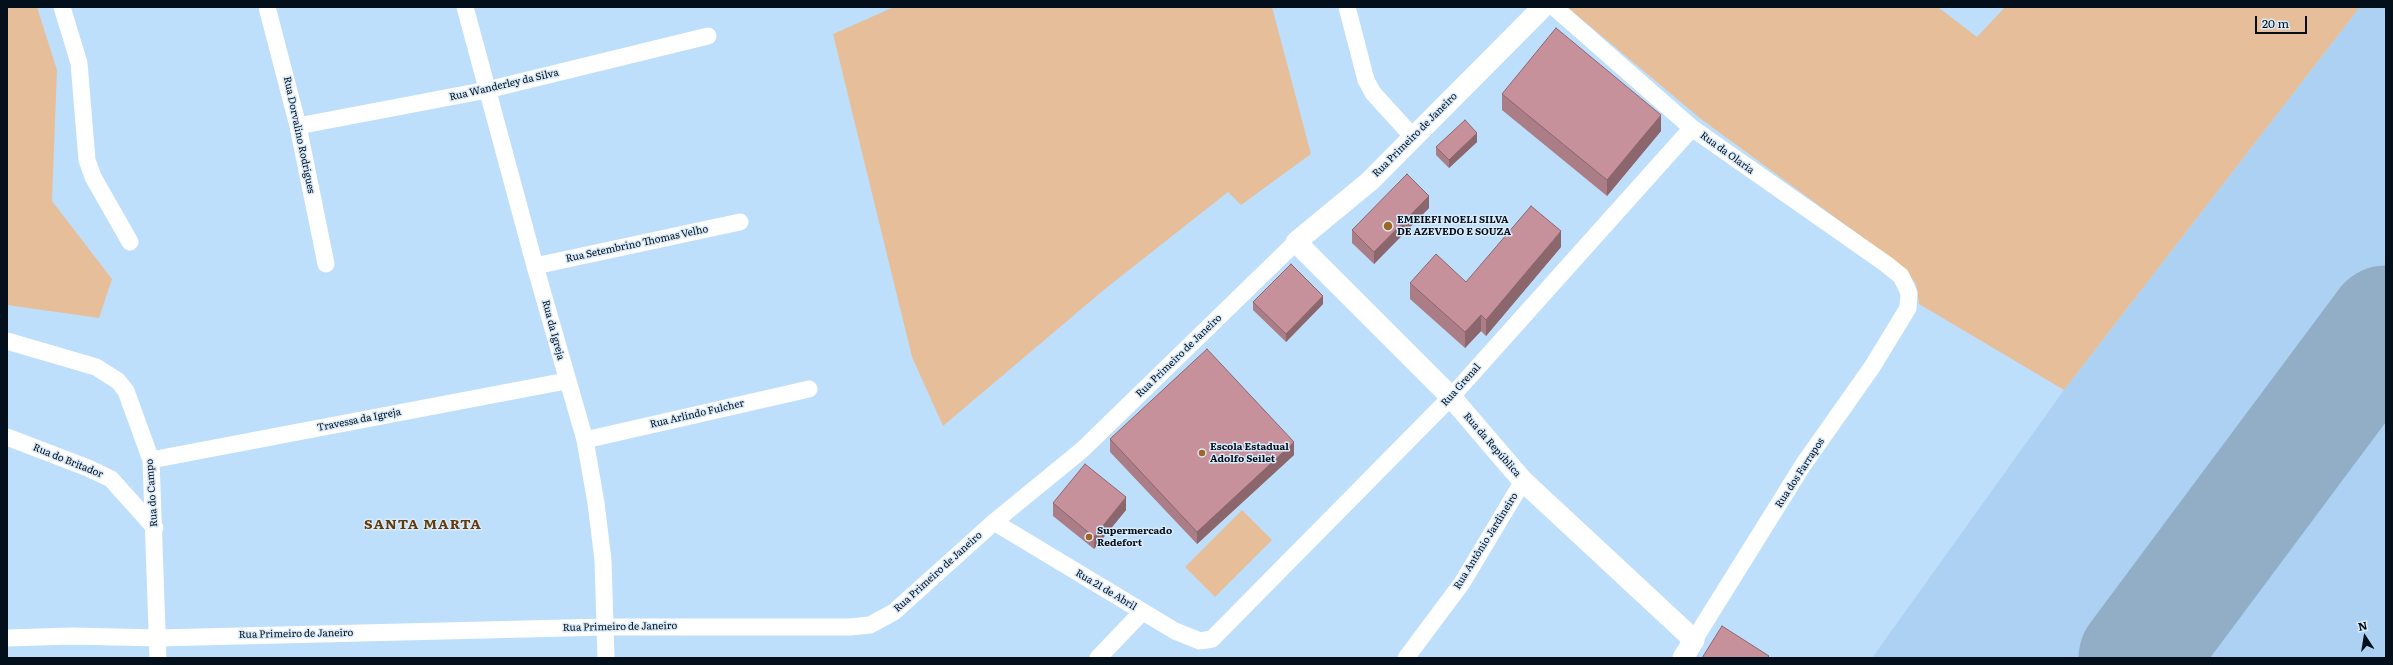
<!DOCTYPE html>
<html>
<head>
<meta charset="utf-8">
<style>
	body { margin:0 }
	#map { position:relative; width:2393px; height:665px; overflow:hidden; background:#bedffc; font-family:Literata,serif }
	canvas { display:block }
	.frame { position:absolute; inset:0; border:8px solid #03101c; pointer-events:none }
	.north { position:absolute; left:2345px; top:617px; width:40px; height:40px; -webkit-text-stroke:3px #daeaf9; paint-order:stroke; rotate:348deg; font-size:11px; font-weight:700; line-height:16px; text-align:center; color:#03101c }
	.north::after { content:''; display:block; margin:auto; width:14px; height:18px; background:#03101c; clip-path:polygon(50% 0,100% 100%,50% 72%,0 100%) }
	.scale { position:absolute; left:2255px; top:16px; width:52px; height:18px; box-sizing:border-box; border:2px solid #03101c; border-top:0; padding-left:5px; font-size:12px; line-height:14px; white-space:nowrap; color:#03101c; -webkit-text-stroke:3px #daeaf9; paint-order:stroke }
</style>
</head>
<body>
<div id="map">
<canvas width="2393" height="665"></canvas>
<div class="frame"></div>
<div class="north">N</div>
<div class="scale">20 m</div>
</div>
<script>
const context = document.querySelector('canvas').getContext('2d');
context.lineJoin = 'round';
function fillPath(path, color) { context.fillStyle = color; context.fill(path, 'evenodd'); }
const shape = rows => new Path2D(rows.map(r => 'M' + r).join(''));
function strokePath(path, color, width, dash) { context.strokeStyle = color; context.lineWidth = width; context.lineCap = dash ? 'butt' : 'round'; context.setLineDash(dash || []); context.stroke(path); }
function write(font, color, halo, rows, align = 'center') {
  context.font = font + ' Literata,serif'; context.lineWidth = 3; context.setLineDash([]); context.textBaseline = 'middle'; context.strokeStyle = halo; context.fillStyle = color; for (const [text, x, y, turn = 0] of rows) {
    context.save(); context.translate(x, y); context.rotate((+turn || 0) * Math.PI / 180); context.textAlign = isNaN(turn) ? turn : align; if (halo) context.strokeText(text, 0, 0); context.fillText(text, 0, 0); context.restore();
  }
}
fillPath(shape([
	[2360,7,2386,7,2386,658,1872,658,2064,390]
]), '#acd1f2');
fillPath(shape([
	[7,7,37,7,57,70,52,201,112,279,99,318,7,305],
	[894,7,1272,7,1311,154,1241,205,1228,192,1105,289,943,426,912,357,833,34],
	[1567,7,1938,7,1977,37,2005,7,2360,7,2064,390,1919,304,1916,284,1904,268,1701,119],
	[1242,510,1272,540,1215,597,1185,567]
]), '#e6bf9a');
strokePath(shape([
	[2137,658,2386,324]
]), '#92aec6', 117);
strokePath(shape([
	[62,7,79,63,87,160,93,177,130,242],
	[267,7,298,126,326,264],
	[465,7,535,266,585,440,596,503,603,560,606,658],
	[1347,7,1366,80,1373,93,1413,137],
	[1554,7,1692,128,1886,264,1901,276,1909,293,1908,308,1872,367,1803,465,1694,640],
	[298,126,487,90,708,36],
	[535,266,740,222],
	[7,341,96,367,118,381,126,391,151,460,158,658],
	[7,437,88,468,111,479,155,528],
	[585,440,809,389],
	[151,460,566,381],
	[994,522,1175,631,1200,641,1212,639,1451,397,1692,128],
	[7,638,73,636,158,638,606,627,850,627,870,625,894,612,994,522,1082,450,1296,242],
	[1098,658,1142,612],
	[1406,658,1462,583,1523,481]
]), '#fff', 17);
strokePath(shape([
	[1543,7,1370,181,1296,242,1451,397,1523,481,1694,640,1683,658]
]), '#fff', 21);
fillPath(shape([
	[1502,94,1661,131,1607,196,1502,110],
	[1477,142,1449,168,1436,155,1436,147],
	[1429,208,1374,264,1352,243,1352,230],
	[1561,247,1486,336,1481,331,1465,348,1410,299,1410,283,1466,282],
	[1253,302,1323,304,1286,342,1253,310],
	[1110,439,1294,455,1197,544,1110,452],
	[1053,503,1126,510,1094,549,1053,516]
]), '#ab7d86');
fillPath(shape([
	[1661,115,1661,131,1607,196,1607,180],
	[1477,133,1477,142,1449,168,1449,160],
	[1429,196,1429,208,1374,264,1374,252],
	[1561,231,1561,247,1486,336,1486,320],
	[1323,296,1323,304,1286,342,1286,334],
	[1481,315,1481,331,1465,348,1465,332],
	[1294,442,1294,455,1197,544,1197,532],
	[1126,497,1126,510,1094,549,1094,537]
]), '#8b666d');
const building = shape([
	[1556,28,1661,115,1607,180,1502,94,1556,28],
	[1465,120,1477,133,1449,160,1436,147,1465,120],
	[1407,174,1429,196,1374,252,1352,230,1407,174],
	[1531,206,1561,231,1486,320,1481,315,1465,332,1410,283,1436,254,1466,282,1531,206],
	[1291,264,1323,296,1286,334,1253,302,1291,264],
	[1207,349,1294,442,1197,532,1110,439,1207,349],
	[1085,464,1126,497,1094,537,1053,503,1085,464],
	[1722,626,1769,656,1767,658,1702,658,1722,626]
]);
fillPath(building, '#c7919c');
strokePath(building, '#8b666d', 1);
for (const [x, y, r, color] of [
	[1388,226,5,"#9f6523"],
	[1202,453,4,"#9f6523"],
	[1089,537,4,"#9f6523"]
]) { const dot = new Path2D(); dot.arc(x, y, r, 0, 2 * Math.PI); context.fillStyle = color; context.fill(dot); strokePath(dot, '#daeaf9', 1.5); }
write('10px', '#03101c', '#daeaf9', [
	["Rua Wanderley da Silva",504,85,-13],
	["Rua Dorvalino Rodrigues",299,135,78],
	["Rua Primeiro de Janeiro",1415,135,-45],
	["Rua da Olaria",1727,153,36],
	["Rua Setembrino Thomas Velho",637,244,-12],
	["Rua da Igreja",553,330,75],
	["Rua Primeiro de Janeiro",1179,356,-44],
	["Rua Grenal",1461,385,-48],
	["Rua Arlindo Fulcher",697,414,-13],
	["Travessa da Igreja",359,420,-11],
	["Rua da República",1492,445,49],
	["Rua do Britador",68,461,22],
	["Rua dos Farrapos",1800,473,-57],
	["Rua do Campo",152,493,-94],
	["Rua Antônio Jardineiro",1486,541,-58],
	["Rua Primeiro de Janeiro",938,572,-42],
	["Rua 21 de Abril",1106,590,31],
	["Rua Primeiro de Janeiro",620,627,-1],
	["Rua Primeiro de Janeiro",296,634,-1]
]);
write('bold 10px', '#03101c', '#daeaf9', [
	["EMEIEFI NOELI SILVA",1397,220],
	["DE AZEVEDO E SOUZA",1397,232],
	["Escola Estadual",1210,447],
	["Adolfo Seilet",1210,459],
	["Supermercado",1097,531],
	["Redefort",1097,543]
], 'left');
context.letterSpacing = '1px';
write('bold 14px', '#613a0a', '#daeaf9', [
	["SANTA MARTA",423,525]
]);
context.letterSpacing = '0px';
</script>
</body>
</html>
